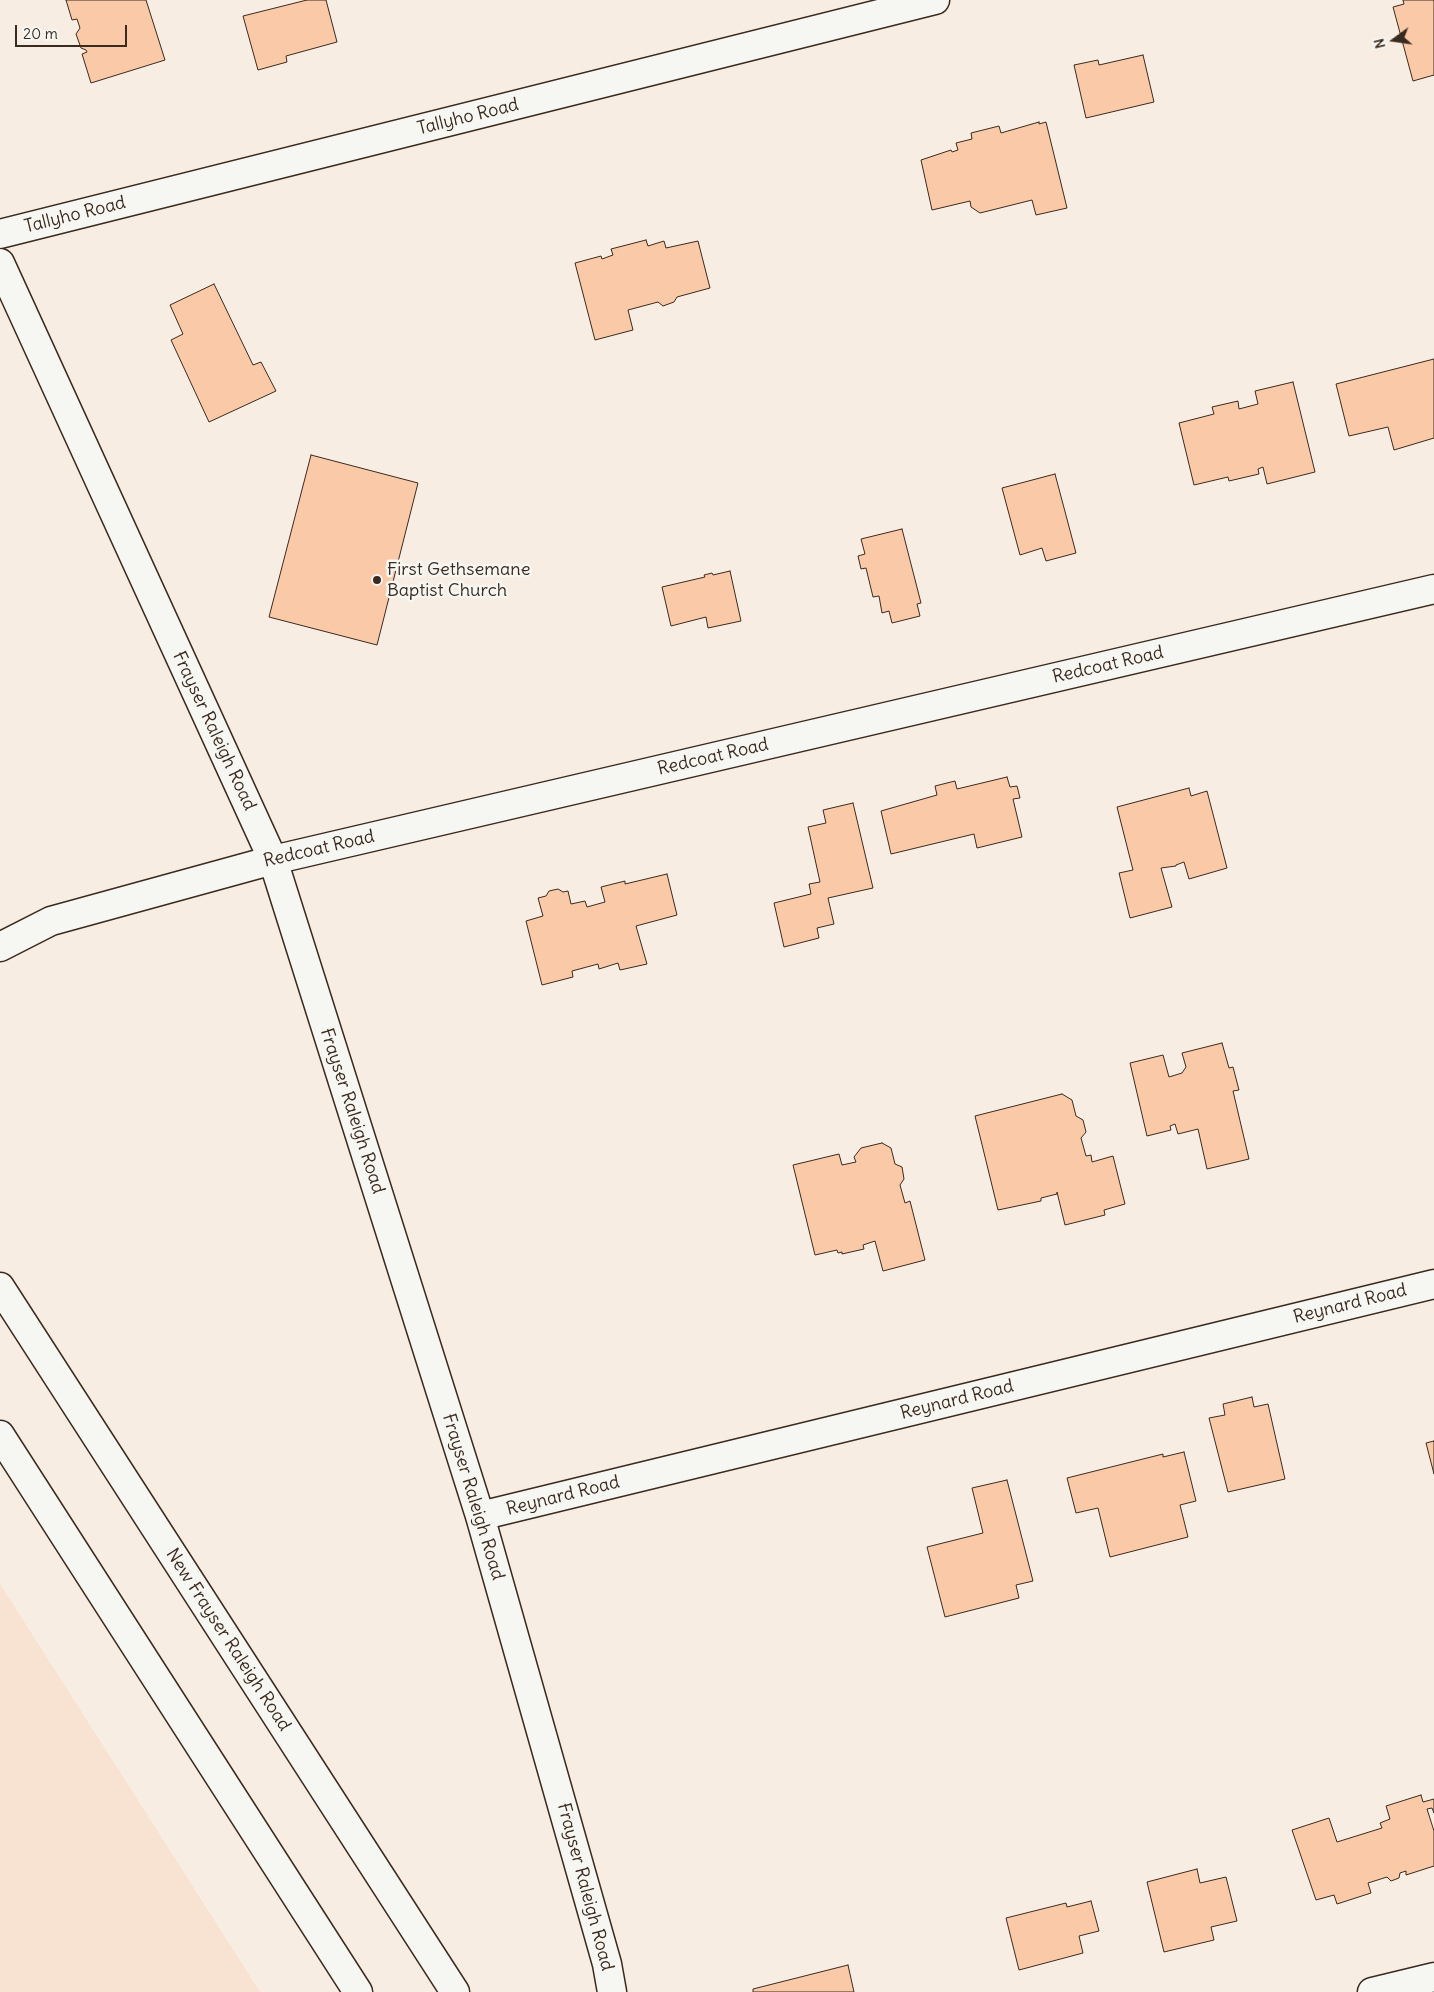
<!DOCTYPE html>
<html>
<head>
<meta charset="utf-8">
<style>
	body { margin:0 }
	#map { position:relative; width:1434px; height:1992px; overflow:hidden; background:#f7ede3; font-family:Delius,sans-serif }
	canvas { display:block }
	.north { position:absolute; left:1369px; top:15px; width:50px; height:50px; -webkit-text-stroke:4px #f6f6f2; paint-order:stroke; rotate:256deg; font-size:14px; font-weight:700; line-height:20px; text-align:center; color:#3b2a1e }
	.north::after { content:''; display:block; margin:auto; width:18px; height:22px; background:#3b2a1e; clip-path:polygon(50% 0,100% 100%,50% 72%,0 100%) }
	.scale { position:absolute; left:15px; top:25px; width:112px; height:22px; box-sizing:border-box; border:2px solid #3b2a1e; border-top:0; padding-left:6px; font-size:15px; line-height:18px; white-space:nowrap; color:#3b2a1e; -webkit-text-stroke:4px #f6f6f2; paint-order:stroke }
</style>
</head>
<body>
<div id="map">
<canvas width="1434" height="1992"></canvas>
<div class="north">N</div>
<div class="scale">20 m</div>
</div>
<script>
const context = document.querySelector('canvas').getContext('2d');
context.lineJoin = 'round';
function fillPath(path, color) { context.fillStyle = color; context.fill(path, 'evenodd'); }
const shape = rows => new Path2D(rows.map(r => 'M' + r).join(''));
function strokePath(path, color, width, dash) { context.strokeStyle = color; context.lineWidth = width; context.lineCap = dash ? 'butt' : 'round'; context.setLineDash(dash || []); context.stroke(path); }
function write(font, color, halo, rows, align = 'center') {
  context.font = font + ' Delius,sans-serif'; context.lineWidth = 5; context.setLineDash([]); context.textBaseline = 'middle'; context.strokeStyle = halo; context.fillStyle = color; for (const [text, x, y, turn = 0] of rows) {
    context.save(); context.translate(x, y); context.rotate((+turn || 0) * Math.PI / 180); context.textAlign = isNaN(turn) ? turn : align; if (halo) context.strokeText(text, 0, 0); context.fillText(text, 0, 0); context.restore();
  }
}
fillPath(shape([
	[0,1584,260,1992,0,1992]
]), '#f8e2d1');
const building = shape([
	[66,0,146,0,165,60,91,83,82,54,87,52,86,50,81,48,76,34,80,28,77,19,72,20,66,0],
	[307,0,326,0,337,42,286,56,287,62,258,70,243,16,307,0],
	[1403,0,1434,0,1434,75,1413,81,1393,7,1404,4,1403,0],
	[1143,55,1154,102,1086,118,1074,65,1098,60,1099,65,1143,55],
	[1039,122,1039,124,1046,122,1067,208,1036,215,1032,200,980,213,971,207,970,201,932,210,921,160,951,150,952,152,958,150,956,143,972,139,971,133,999,126,1001,133,1039,122],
	[646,240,648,246,664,241,666,248,698,241,710,288,677,297,674,302,663,306,658,302,628,310,633,330,595,340,575,263,601,256,602,259,613,255,611,249,646,240],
	[214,284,253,365,261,362,276,391,209,422,171,340,183,334,170,305,214,284],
	[1434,359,1434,438,1394,450,1388,427,1349,436,1336,384,1434,359],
	[1293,382,1315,472,1267,484,1263,467,1258,469,1259,474,1229,481,1228,477,1194,485,1179,423,1214,414,1212,407,1238,401,1239,409,1258,404,1255,391,1293,382],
	[311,455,418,483,377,645,269,617,311,455],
	[1055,474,1076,553,1046,561,1042,548,1020,555,1002,488,1055,474],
	[902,529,921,603,917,604,920,616,892,623,889,611,882,613,879,596,873,597,866,568,861,569,858,556,865,554,861,539,902,529],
	[730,571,741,621,708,628,706,617,671,626,662,587,705,577,704,575,712,573,713,575,730,571],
	[1007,777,1010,787,1017,786,1020,798,1013,799,1022,837,977,848,974,834,891,854,881,811,937,795,935,786,955,781,957,789,1007,777],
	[1189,788,1191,796,1207,791,1227,868,1189,879,1184,862,1176,865,1176,866,1161,868,1172,907,1130,918,1119,873,1133,870,1117,807,1189,788],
	[853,803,873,888,828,898,834,924,817,928,819,938,784,947,774,903,811,894,809,884,820,882,808,827,826,823,823,810,853,803],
	[667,874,677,915,636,926,647,964,620,970,618,963,599,969,598,964,572,971,573,977,542,985,526,921,543,916,538,898,546,896,549,891,558,889,563,892,568,891,571,904,585,901,587,907,605,902,601,887,625,881,625,884,667,874],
	[1222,1043,1229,1068,1233,1067,1239,1090,1233,1091,1249,1159,1207,1169,1198,1129,1178,1134,1175,1124,1170,1126,1171,1130,1147,1136,1130,1063,1163,1055,1169,1077,1182,1073,1186,1067,1182,1053,1222,1043],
	[1062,1094,1072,1100,1076,1116,1083,1120,1086,1132,1081,1138,1086,1156,1091,1155,1092,1162,1113,1156,1125,1204,1104,1210,1105,1215,1065,1225,1057,1192,1057,1194,1041,1198,1041,1201,998,1210,975,1116,1062,1094],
	[882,1143,891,1148,895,1164,902,1167,904,1179,900,1185,905,1203,910,1201,925,1260,883,1271,875,1241,863,1245,864,1249,842,1254,842,1252,838,1253,837,1250,815,1255,793,1165,839,1154,842,1165,856,1162,854,1157,861,1148,882,1143],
	[1252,1397,1254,1407,1268,1404,1285,1479,1228,1492,1209,1418,1225,1415,1223,1404,1252,1397],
	[1434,1441,1434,1474,1426,1443,1434,1441],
	[1184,1452,1196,1501,1180,1505,1188,1537,1110,1557,1098,1508,1076,1513,1067,1478,1163,1454,1163,1457,1184,1452],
	[1007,1480,1033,1581,1016,1585,1019,1598,945,1617,927,1547,983,1533,972,1488,1007,1480],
	[1421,1795,1423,1802,1434,1799,1434,1813,1432,1808,1427,1809,1434,1831,1434,1866,1406,1875,1406,1871,1400,1873,1399,1878,1391,1881,1387,1877,1368,1883,1371,1893,1337,1904,1334,1895,1316,1900,1292,1830,1329,1818,1337,1842,1382,1828,1380,1823,1390,1819,1386,1806,1421,1795],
	[1197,1869,1200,1883,1226,1877,1237,1921,1211,1927,1214,1940,1164,1952,1147,1882,1197,1869],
	[1091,1901,1099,1931,1079,1936,1083,1953,1019,1970,1006,1918,1066,1903,1067,1907,1091,1901],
	[848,1965,854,1992,753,1992,753,1989,848,1965]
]);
fillPath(building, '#f9c9a8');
strokePath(building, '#3b2a1e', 1);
const minor = shape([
	[0,234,935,0],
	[0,263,273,860,480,1516,607,1964,612,1992],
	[0,947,51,921,273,860,1434,589],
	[480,1516,1434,1284],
	[1372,1992,1434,1977]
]);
const secondary = shape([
	[0,1287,455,1992],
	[0,1435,358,1992]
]);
strokePath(minor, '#3b2a1e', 31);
strokePath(secondary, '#3b2a1e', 31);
strokePath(minor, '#f6f6f2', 28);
strokePath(secondary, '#f6f6f2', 28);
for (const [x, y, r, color] of [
	[377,580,5,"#3b2a1e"]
]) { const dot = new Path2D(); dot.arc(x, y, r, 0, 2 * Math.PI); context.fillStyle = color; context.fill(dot); strokePath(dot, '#f6f6f2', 2); }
write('18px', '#3b2a1e', '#f6f6f2', [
	["Tallyho Road",468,117,-14],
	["Tallyho Road",75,215,-14],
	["Redcoat Road",1108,665,-13],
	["Frayser Raleigh Road",214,731,65],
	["Redcoat Road",713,757,-13],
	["Redcoat Road",319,849,-13],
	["Frayser Raleigh Road",352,1111,72],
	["Reynard Road",1350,1304,-14],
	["Reynard Road",957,1400,-14],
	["Reynard Road",563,1496,-14],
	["Frayser Raleigh Road",473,1497,73],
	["New Frayser Raleigh Road",228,1640,57],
	["Frayser Raleigh Road",585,1887,75]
]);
write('18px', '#3b2a1e', '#f6f6f2', [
	["First Gethsemane",387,570],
	["Baptist Church",387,591]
], 'left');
</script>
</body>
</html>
